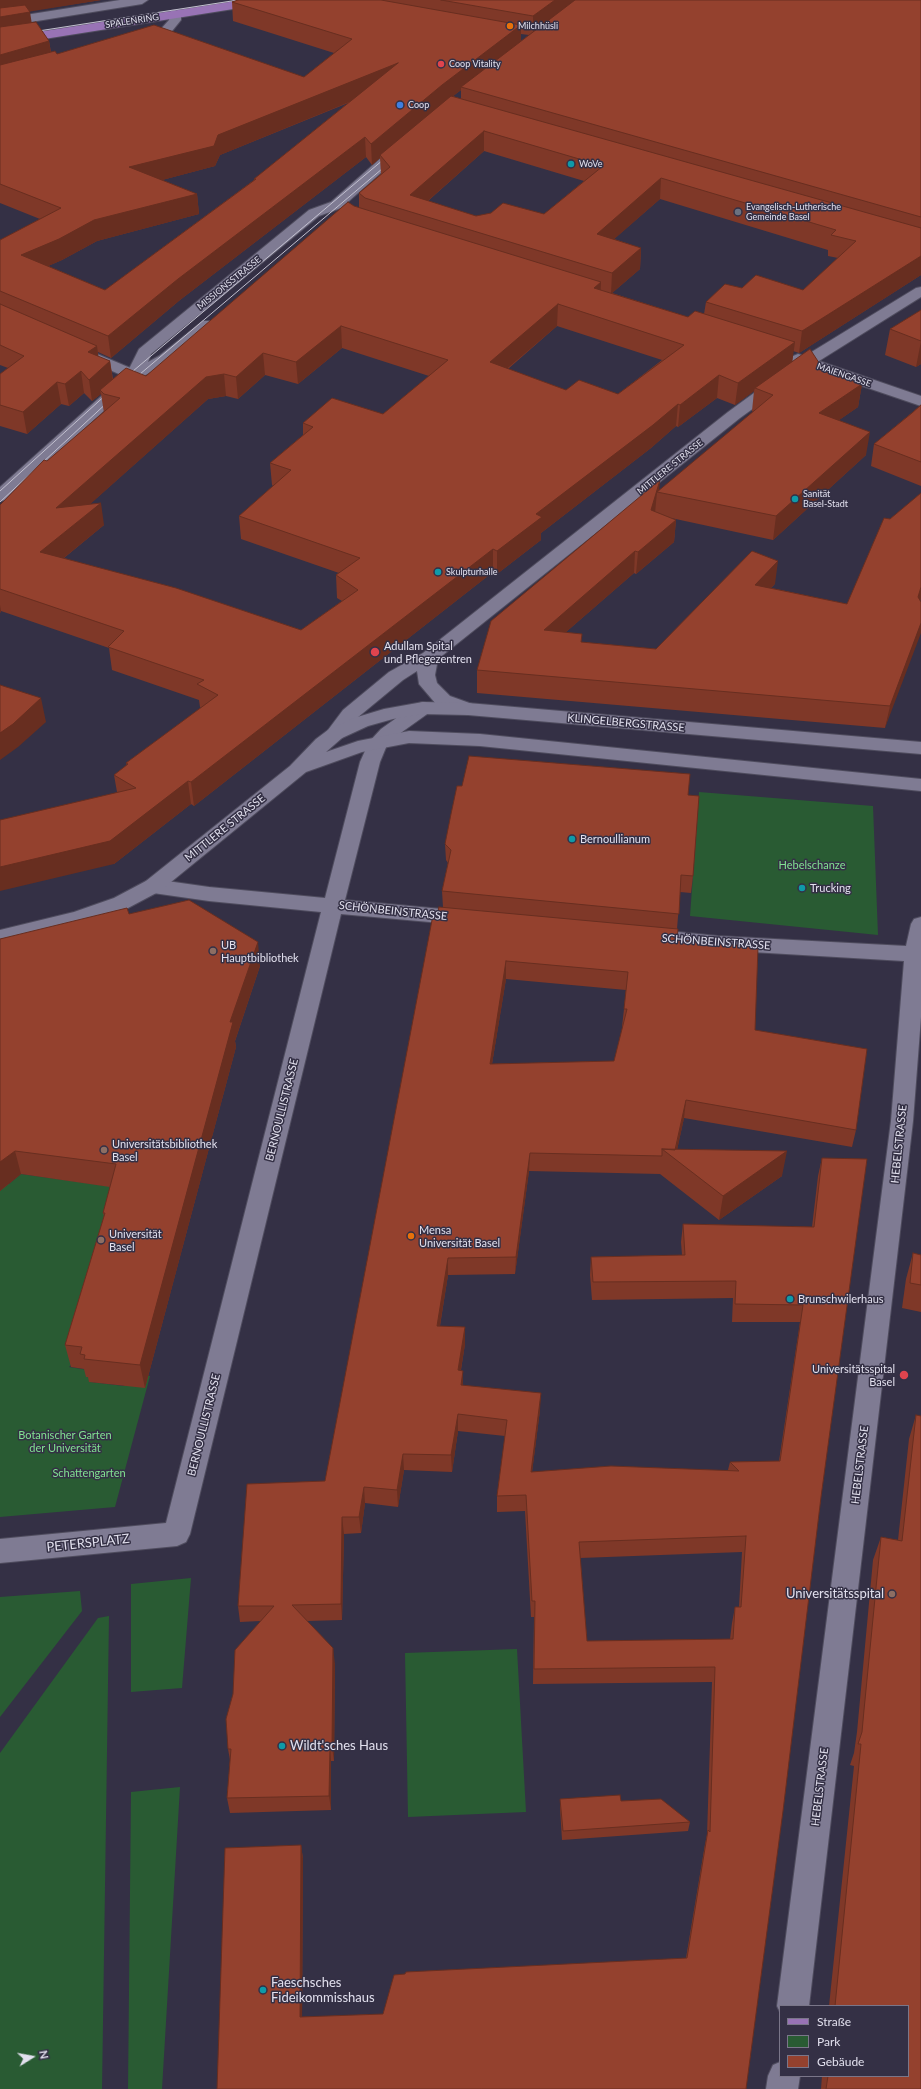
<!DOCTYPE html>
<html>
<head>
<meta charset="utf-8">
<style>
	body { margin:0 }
	#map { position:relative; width:921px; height:2089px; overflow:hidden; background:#343045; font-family:Lato,sans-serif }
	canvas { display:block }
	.legend { position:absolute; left:779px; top:2005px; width:130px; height:72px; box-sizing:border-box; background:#343045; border:1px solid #7a7689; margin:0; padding:5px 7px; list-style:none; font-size:12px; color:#e2e0ee }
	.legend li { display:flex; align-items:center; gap:8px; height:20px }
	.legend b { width:20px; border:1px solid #7a7689 }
	.north { position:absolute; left:12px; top:2037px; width:40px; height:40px; -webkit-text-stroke:3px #343045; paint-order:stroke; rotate:79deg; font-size:11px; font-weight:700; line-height:16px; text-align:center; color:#e2e0ee }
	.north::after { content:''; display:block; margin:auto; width:14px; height:18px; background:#e2e0ee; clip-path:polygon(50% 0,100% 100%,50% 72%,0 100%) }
</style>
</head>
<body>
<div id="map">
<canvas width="921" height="2089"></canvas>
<ul class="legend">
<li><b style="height:5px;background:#9873b5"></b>Straße</li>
<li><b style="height:11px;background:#295b33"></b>Park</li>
<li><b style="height:11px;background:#94412e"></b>Gebäude</li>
</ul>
<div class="north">N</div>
</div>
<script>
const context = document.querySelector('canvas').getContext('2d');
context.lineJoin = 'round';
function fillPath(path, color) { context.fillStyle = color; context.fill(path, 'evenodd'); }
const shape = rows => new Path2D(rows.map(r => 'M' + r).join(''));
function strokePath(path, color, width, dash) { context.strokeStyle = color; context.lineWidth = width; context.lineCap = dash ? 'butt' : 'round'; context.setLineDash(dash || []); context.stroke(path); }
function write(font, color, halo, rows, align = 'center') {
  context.font = font + ' Lato,sans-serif'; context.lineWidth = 3; context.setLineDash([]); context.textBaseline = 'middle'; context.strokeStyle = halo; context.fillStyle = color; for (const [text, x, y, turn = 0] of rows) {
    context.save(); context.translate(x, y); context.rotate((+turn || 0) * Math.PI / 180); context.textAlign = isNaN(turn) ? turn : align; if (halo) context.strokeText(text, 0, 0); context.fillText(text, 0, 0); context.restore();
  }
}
fillPath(shape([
	[699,792,873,806,878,935,690,916],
	[21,1174,115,1187,72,1364,69,1367,88,1370,90,1382,124,1386,132,1374,150,1376,115,1507,0,1517,0,1183,9,1184],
	[191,1578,182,1688,131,1692,131,1584],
	[80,1591,82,1611,0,1717,0,1597],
	[109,1616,102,2089,0,2089,0,1753,98,1618],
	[517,1649,526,1812,408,1817,405,1653],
	[180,1787,162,2089,128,2089,131,1792]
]), '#295b33');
const minor = shape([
	[120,0,148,0,142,4,0,27,0,19,120,0],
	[175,10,181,14,181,20,168,36,144,45,136,45,134,42,136,39,160,30,169,20,171,11,175,10],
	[921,287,921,297,819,361,921,396,921,406,809,368,740,418,438,659,435,675,437,683,450,696,475,705,477,709,475,713,468,715,436,704,419,684,417,671,403,680,357,718,342,738,335,740,328,738,325,734,343,710,389,672,423,653,728,412,795,363,790,359,793,356,798,354,805,356,916,288,921,287],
	[83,348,140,372,142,375,140,378,128,378,78,356,75,353,78,350,83,348],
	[423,702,430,704,432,708,430,712,395,737,387,745,380,762,345,900,463,911,470,913,473,918,470,923,463,925,341,914,190,1534,186,1542,177,1546,0,1563,0,1539,166,1523,321,912,209,901,153,893,146,891,143,886,146,881,153,879,209,887,325,898,360,762,369,742,381,729,416,704,423,702],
	[921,917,921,1017,913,1121,809,2006,780,2006,780,2012,777,2006,891,1121,904,961,718,950,648,943,641,941,638,936,641,931,648,929,718,936,906,946,911,924,914,919,921,917],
	[780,2062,780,2076,800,2076,798,2089,766,2089,768,2076,773,2065,780,2062]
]);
const secondary = shape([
	[403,142,410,146,408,149,341,208,319,216,151,354,148,362,159,356,203,321,213,321,216,324,213,327,169,362,140,378,6,500,0,501,0,487,127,373,139,349,309,210,331,202,398,143,403,142],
	[423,702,468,703,921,742,921,754,468,715,423,714,393,719,368,726,342,738,326,752,358,741,409,731,480,734,921,779,921,791,480,746,409,743,362,752,306,772,160,891,128,908,78,925,0,944,0,930,74,912,114,898,146,881,290,766,316,739,328,730,354,718,384,709,423,702]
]);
const primary = shape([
	[242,0,271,0,265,4,0,46,0,38,242,0]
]);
strokePath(minor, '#4f4c5e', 2);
strokePath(secondary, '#4f4c5e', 2);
strokePath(primary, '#4f4c5e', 2);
fillPath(minor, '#7f7b93');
fillPath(secondary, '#7f7b93');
fillPath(primary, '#9873b5');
strokePath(shape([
	[32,32,238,0],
	[126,377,390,154],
	[133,380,389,163],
	[0,491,109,392],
	[0,502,110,400]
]), '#c2c0cf', 1);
fillPath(shape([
	[0,0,101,0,29,11,31,23,49,41,51,52,57,54,304,77,334,53,233,21,232,2,238,0,921,0,921,275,799,353,793,351,792,362,862,384,858,407,839,420,866,455,773,540,671,518,676,520,674,542,636,574,634,573,566,632,581,642,656,649,775,584,771,588,847,604,890,519,921,493,921,598,885,728,477,693,477,670,491,621,660,490,753,412,752,411,754,391,735,405,717,398,678,427,676,426,651,448,541,533,541,540,497,574,493,572,194,806,191,804,114,864,117,792,114,775,127,766,126,763,201,708,200,707,199,700,112,670,109,648,1,611,0,613,0,505,47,461,104,413,101,394,92,401,84,393,69,406,61,404,27,434,0,426,0,374,8,368,0,365,0,240,40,219,0,203],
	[521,34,529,35,521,41],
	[461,90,461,99,453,96],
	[348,103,254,179,254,180,105,290,48,266,62,260,97,241,199,214,197,194,162,180,215,166,220,155],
	[484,151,584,181,544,214,476,216,428,201],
	[366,157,372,165,380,158,381,174,359,193,359,208,354,206,146,376,113,379,110,361,98,357,98,352,111,358,180,300],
	[660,199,828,250,828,256,838,258,803,290,742,288,706,302,704,314,688,317,612,293,640,269,641,248,614,239],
	[557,326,662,360,618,394,566,390,508,369],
	[342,348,429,376,383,414,303,423,303,435,270,463,272,485,273,486,239,516,241,539,339,573,336,575,337,598,342,601,301,630,64,558,104,525,90,504,208,399,226,396,238,399,265,375,298,384],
	[921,310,921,364,916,367,885,355,890,329],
	[921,405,921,486,871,466,874,444],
	[688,795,693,876,691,893,680,892,677,929,677,940,755,1030,856,1130,852,1147,684,1118,677,1150,782,1176,719,1220,660,1174,529,1171,515,1274,448,1275,440,1326,465,1327,465,1344,461,1370,463,1386,540,1410,532,1472,728,1470,730,1462,779,1461,800,1322,732,1322,733,1298,592,1300,590,1275,591,1257,682,1255,681,1242,683,1224,812,1227,818,1176,822,1158,821,1497,746,2089,217,2089,301,1845,303,1859,302,2017,383,2014,686,1958,705,1844,707,1835,712,1682,533,1684,534,1617,531,1617,525,1511,497,1512,497,1496,505,1436,458,1431,452,1472,404,1470,398,1507,365,1503,361,1533,344,1534,342,1620,307,1621,335,1664,334,1761,331,1761,331,1810,230,1813,227,1798,230,1760,228,1749,260,1621,240,1622,238,1606,325,1481,437,915,443,907,442,891,448,863,446,860,445,844],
	[506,979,626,990,624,1009,622,1027,623,1027,614,1061,492,1064],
	[742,1552,739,1607,735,1607,732,1623,730,1639,587,1641,580,1558],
	[129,914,260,966,235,1041,236,1047,145,1388,89,1382,88,1377,86,1377,84,1369,71,1367,65,1345,104,1216,103,1213,110,1187,21,1174,0,1191,0,939],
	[913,1253,921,1255,921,1312,902,1308,906,1279],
	[916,1415,921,2089,821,2089,822,2076,908,2076,908,2006,829,2006,854,1766,850,1765,854,1753,857,1732,873,1560,881,1537,898,1540,909,1439],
	[560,1799,690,1822,688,1831,562,1840,560,1808]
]), '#7f3828');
fillPath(shape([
	[0,0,101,0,21,13,30,12,33,31,0,36],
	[555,0,580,0,533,36,533,16],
	[521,25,521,45,461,87,461,90,442,105,380,155,380,158,372,165,371,144,442,85],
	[49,41,52,61,0,75,0,55],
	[398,63,398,82,220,155,215,166,132,188,129,167],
	[484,131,484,151,414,213,410,195],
	[365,137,366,157,180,300,111,358,108,336,178,279],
	[661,178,660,199,596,255,597,234],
	[197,194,199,214,97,241,62,260,25,276,21,255,94,220],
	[641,248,640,269,611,294,612,273],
	[921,256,921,275,799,353,802,331],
	[601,282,600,304,594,288],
	[558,304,557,326,489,384,490,362],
	[341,326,342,348,298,384,296,362],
	[921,341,921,364,916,367],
	[795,342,792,364,755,388,754,391,735,405,738,383],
	[97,346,100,367,88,352],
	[263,353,265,375,238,399,236,377],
	[110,361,113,383,100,390,101,394,92,401,89,380],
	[81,371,84,393,69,406,65,384],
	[224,374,226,396,208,399,60,531,56,508,206,377],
	[719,375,717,398,678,427,680,405],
	[57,382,61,404,27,434,23,412],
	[862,384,858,407,816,436,819,413],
	[678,404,676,426,651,448,541,533,541,540,497,574,497,551,536,514],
	[870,432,866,455,773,540,776,516],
	[660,480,659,492,657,492,655,513,651,510],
	[101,503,104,525,44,574,40,552],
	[676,520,674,542,636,574,638,552],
	[493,549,493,572,194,806,191,782],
	[635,551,634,573,543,652,544,630],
	[778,561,775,584,752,607,755,585],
	[921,587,921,598,913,619,918,597],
	[0,605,1,611,0,613],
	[921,623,921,633,885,728,890,706],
	[41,698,46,722,18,747,0,760,0,733],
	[188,781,191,804,114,864,0,891,0,867],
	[258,942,260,966,235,1041,236,1047,145,1388,140,1365,230,1022],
	[506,961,506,979,489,1082,490,1064],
	[686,1100,684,1118,675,1159,674,1158],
	[15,1151,21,1174,0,1191,0,1162],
	[787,1151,782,1176,719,1220,723,1196],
	[530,1153,529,1171,515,1274,516,1257],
	[448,1258,448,1275,437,1343,437,1326],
	[465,1327,465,1344,458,1387,458,1370],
	[463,1371,463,1388,461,1385],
	[541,1393,540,1410,530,1488,531,1472],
	[458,1414,458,1431,452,1472,451,1455],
	[403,1454,404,1470,398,1507,397,1490],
	[364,1487,365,1503,361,1533,359,1517],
	[342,1517,344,1534,342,1620,341,1604],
	[333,1648,335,1664,334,1761,332,1747],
	[330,1747,331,1761,331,1810,329,1796],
	[301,1845,303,1859,302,2029,300,2017]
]), '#682e20');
const building = shape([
	[238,0,381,0,521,25,442,85,371,144,365,137,178,279,108,336,0,291,0,240,61,208,0,184,0,65,55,51,57,54,154,25,304,77,352,39,232,2,238,0],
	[398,63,254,179,256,179,105,290,21,255,59,239,94,220,197,194,129,167,214,146,218,135,398,63],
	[441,0,555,0,533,16,441,0],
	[575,0,921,0,921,217,461,87,575,0],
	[25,5,30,12,0,17,0,8,25,5],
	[36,22,49,41,0,55,0,27,36,22],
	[451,96,921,228,921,256,802,331,706,302,725,284,742,288,756,275,803,290,856,241,831,235,836,230,661,178,597,234,641,248,612,273,365,198,359,193,390,167,380,155,451,96],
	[484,131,603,166,544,214,503,203,491,213,476,216,410,195,484,131],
	[348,202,354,206,601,282,594,288,688,317,695,311,795,342,738,383,719,375,680,405,678,404,653,425,536,514,542,517,497,551,493,549,191,782,188,781,110,841,0,867,0,820,136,788,114,775,128,764,126,763,218,695,197,684,204,680,108,647,124,631,0,589,0,505,44,460,47,461,120,398,104,394,100,390,126,368,146,376,348,202],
	[558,304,684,345,618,394,579,380,566,390,490,362,558,304],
	[341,326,448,360,383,414,332,398,303,423,313,427,270,463,291,470,239,516,360,558,336,575,358,590,301,630,176,588,40,552,101,503,56,508,206,377,224,374,236,377,263,353,296,362,341,326],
	[0,304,97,346,88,352,110,361,89,380,81,371,65,384,57,382,23,412,0,405,0,374,24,356,0,345,0,304],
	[921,310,921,341,890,329,921,310],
	[810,349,825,372,862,384,819,413,870,432,776,516,657,492,773,395,755,388,810,349],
	[921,405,921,462,874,444,912,413,921,405],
	[660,480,651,510,676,520,638,552,635,551,544,630,582,634,581,642,656,649,752,551,778,561,755,585,847,604,884,518,890,519,921,493,921,587,918,597,921,602,921,623,890,706,477,670,491,621,660,480],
	[0,685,41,698,13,724,0,733,0,685],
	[469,756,690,774,688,795,699,796,693,876,681,875,679,914,442,891,451,850,445,844,451,814,457,786,462,786,469,756],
	[189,900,258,942,230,1022,233,1022,140,1365,84,1359,85,1355,80,1354,82,1347,65,1345,105,1213,103,1213,116,1164,15,1151,0,1162,0,939,127,908,129,914,189,900],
	[439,907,678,929,677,940,758,947,755,1030,867,1049,856,1130,686,1100,675,1150,662,1149,662,1156,530,1153,516,1257,448,1258,437,1326,465,1327,458,1370,463,1371,461,1385,541,1393,531,1472,611,1466,739,1471,730,1462,780,1461,803,1305,735,1304,736,1281,593,1282,591,1257,685,1255,683,1224,814,1227,822,1158,867,1159,821,1497,783,1811,746,2089,217,2089,225,1848,301,1845,300,2017,383,2014,394,1975,405,1974,406,1972,687,1958,708,1830,710,1832,715,1667,534,1669,535,1601,532,1601,526,1495,497,1496,507,1420,458,1414,451,1455,403,1454,397,1490,364,1487,359,1517,342,1517,341,1604,292,1605,333,1648,332,1747,330,1747,329,1796,227,1798,231,1749,228,1749,226,1719,233,1694,235,1650,274,1606,238,1606,247,1484,325,1481,433,915,437,915,439,907],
	[506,961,628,972,624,1009,627,1009,614,1061,490,1064,506,961],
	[746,1536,741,1607,735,1607,733,1639,587,1641,579,1542,746,1536],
	[662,1149,787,1151,723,1196,662,1149],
	[913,1253,921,1255,921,1285,910,1283,913,1253],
	[916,1415,921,1416,921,2089,826,2089,828,2076,908,2076,908,2006,835,2006,861,1744,858,1744,862,1732,864,1710,881,1537,902,1541,916,1415],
	[620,1795,621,1801,661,1799,690,1822,563,1831,560,1799,620,1795]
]);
fillPath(building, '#94412e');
strokePath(building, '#682e20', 1);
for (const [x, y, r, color] of [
	[510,26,4,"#e8710a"],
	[441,64,4,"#e0444e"],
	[400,105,4,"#3f7fe0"],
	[571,164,4,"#0f9aa8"],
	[738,212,4,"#6b7280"],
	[795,499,4,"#0f9aa8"],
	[438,572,4,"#0f9aa8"],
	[375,652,5,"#e0444e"],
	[572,839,4,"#0f9aa8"],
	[802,888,4,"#0f9aa8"],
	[213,951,4,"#8d6e63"],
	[104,1150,4,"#8d6e63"],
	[411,1236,4,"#e8710a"],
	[101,1240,4,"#8d6e63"],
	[790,1299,4,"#0f9aa8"],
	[904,1375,5,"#e0444e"],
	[892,1594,4,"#8d6e63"],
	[282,1746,4,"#0f9aa8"],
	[263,1990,4,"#0f9aa8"]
]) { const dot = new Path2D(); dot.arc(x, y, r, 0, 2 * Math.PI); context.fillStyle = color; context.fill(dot); strokePath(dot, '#343045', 1.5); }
write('9px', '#e2e0ee', '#343045', [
	["SPALENRING",132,21,-9],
	["MISSIONSSTRASSE",229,283,-39],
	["MAIENGASSE",844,375,19],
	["MITTLERE STRASSE",670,467,-39]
]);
write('9px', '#e2e0ee', '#343045', [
	["Milchhüsli",518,26],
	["Coop Vitality",449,64],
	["Coop",408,105],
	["WoVe",579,164],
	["Evangelisch-Lutherische",746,207],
	["Gemeinde Basel",746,217],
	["Sanität",803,494],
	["Basel-Stadt",803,504],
	["Skulpturhalle",446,572]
], 'left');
write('11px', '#e2e0ee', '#343045', [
	["Adullam Spital",384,646],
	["und Pflegezentren",384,659],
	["Bernoullianum",580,839],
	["Trucking",810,888],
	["UB",221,945],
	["Hauptbibliothek",221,958],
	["Universitätsbibliothek",112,1144],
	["Basel",112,1157],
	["Mensa",419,1230],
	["Universität Basel",419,1243],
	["Universität",109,1234],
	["Basel",109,1247],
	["Brunschwilerhaus",798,1299],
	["Universitätsspital",895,1369,"right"],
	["Basel",895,1382,"right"]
], 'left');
write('11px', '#e2e0ee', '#343045', [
	["KLINGELBERGSTRASSE",626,723,5],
	["MITTLERE STRASSE",225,828,-39],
	["SCHÖNBEINSTRASSE",393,911,6],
	["SCHÖNBEINSTRASSE",716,942,4],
	["BERNOULLISTRASSE",282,1110,-76],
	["HEBELSTRASSE",899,1144,-84],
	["BERNOULLISTRASSE",204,1425,-76],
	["HEBELSTRASSE",860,1465,-83],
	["HEBELSTRASSE",820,1787,-83]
]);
write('11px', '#81e291', '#343045', [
	["Hebelschanze",812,865],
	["Botanischer Garten",65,1435],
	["der Universität",65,1448],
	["Schattengarten",89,1473]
]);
write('13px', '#e2e0ee', '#343045', [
	["PETERSPLATZ",88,1543,-6]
]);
write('13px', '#e2e0ee', '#343045', [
	["Universitätsspital",884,1594,"right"],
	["Wildt'sches Haus",290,1746],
	["Faeschsches",271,1983],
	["Fideikommisshaus",271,1998]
], 'left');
</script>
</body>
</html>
